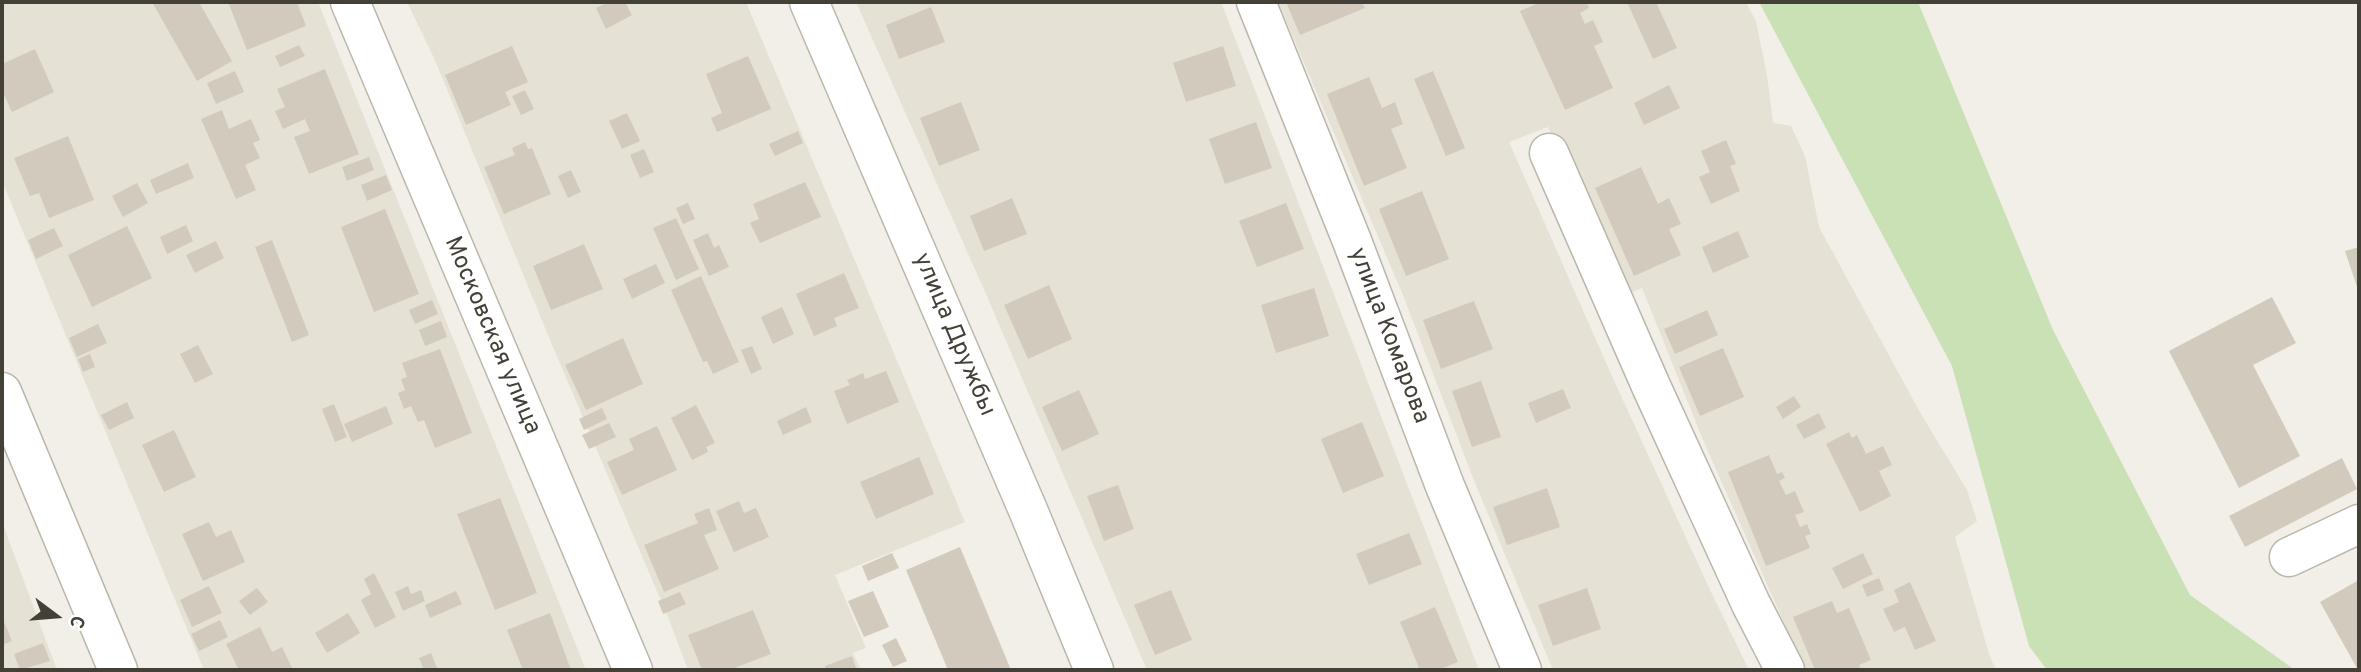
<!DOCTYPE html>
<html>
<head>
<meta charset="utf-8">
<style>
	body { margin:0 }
	#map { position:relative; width:2361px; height:672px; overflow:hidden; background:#f1efe7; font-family:Overpass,sans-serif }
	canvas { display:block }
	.frame { position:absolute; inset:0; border:4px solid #434037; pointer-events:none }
	.north { position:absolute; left:21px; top:581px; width:70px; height:70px; -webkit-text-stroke:5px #fff; paint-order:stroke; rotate:106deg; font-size:19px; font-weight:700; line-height:28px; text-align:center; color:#434037 }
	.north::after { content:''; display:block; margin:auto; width:24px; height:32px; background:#434037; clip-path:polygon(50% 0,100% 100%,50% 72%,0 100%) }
</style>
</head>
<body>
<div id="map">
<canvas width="2361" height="672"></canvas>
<div class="frame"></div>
<div class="north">С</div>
</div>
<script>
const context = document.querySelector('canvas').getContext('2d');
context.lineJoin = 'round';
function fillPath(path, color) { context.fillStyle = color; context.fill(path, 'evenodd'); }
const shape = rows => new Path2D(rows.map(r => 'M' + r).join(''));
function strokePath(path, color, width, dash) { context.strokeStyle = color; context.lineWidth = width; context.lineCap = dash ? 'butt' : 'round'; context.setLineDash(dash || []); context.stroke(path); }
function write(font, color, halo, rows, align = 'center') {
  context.font = font + ' Overpass,sans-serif'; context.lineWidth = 5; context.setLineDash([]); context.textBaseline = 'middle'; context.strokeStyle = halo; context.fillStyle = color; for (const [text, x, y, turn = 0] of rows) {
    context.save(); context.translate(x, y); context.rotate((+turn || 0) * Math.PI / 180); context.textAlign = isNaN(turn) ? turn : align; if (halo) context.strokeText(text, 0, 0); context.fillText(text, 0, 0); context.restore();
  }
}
fillPath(shape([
	[2,2,318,2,586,670,204,670,2,181],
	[407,2,746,2,965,522,835,575,866,648,853,653,861,670,688,670,668,617,550,340,435,60],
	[856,2,1221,2,1479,670,1147,670,986,294],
	[1278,2,1746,2,1756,21,1767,75,1773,123,1791,126,1805,156,1819,227,1921,414,1967,490,1977,521,1955,537,1990,657,1996,670,1805,670,1703,440,1642,288,1625,295,1548,127,1509,142,1611,374,1710,590,1749,670,1553,670,1473,478,1403,295],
	[2,521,9,541,57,670,2,670]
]), '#e5e1d5');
fillPath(shape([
	[1759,2,1918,2,2053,330,2190,595,2295,670,2047,670,2029,646,1952,366]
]), '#c9e1b4');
fillPath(shape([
	[152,2,199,2,232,61,197,81],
	[228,2,297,2,306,26,247,50],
	[609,2,625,2,632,15,606,29,596,8],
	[1286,2,1362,2,1365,8,1300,35],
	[1541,2,1587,2,1589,8,1580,13,1585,24,1593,20,1603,42,1594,46,1613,88,1565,110,1520,11],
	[1627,2,1656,2,1677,48,1653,59],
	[931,7,945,42,899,59,886,25],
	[299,45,305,56,280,67,275,56],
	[512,46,528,82,505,92,511,105,466,125,445,75],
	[1223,46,1236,86,1186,102,1173,63],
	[35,49,54,92,12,112,2,90,2,64],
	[748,56,771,109,717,132,711,118,722,113,706,74],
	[325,69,359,154,309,174,294,137,310,131,305,119,283,129,275,111,285,107,277,89],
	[235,71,244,92,216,104,207,83],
	[1433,71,1465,148,1446,156,1414,79],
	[1369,77,1382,108,1395,102,1403,124,1391,129,1407,168,1364,186,1327,94],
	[1669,85,1680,108,1644,125,1634,103],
	[525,90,534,109,521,115,512,96],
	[961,102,980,150,939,166,920,118],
	[222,110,229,129,251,119,260,140,253,143,260,158,245,165,256,190,236,199,201,119],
	[627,113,640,141,622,149,609,121],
	[1256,122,1272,168,1225,184,1209,139],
	[798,131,803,143,775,156,769,144],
	[68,136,94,200,49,218,39,193,30,196,14,158],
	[1726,140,1736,164,1730,166,1740,191,1711,204,1699,177,1710,172,1701,151],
	[525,142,528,149,532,148,551,194,504,214,484,167,515,155,512,148],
	[644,149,654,172,640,178,630,155],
	[369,157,374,170,347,181,342,167],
	[188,163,194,178,156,194,150,180],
	[1641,167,1658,204,1669,198,1681,224,1669,229,1681,255,1634,276,1595,188],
	[571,170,581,192,568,198,558,176],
	[386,175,392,190,367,201,361,185],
	[805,182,821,217,760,243,750,223,759,219,753,204],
	[137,183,148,203,123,217,112,196],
	[1422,191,1449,259,1406,276,1379,209],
	[1012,198,1027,234,984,251,970,216],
	[688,203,695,219,683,224,676,208],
	[1286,203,1304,249,1257,267,1239,221],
	[385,209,419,294,374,312,341,227],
	[676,218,699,269,676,280,653,228],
	[186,225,193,241,167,254,160,237],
	[127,226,152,278,92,307,68,255],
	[54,228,63,246,36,259,28,240],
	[1738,231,1749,257,1713,273,1702,247],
	[708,233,714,248,719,245,729,267,709,276,693,240],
	[272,240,309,335,292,342,255,247],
	[216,241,224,258,195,273,186,255],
	[584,244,603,289,551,310,533,266],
	[2359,247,2359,293,2345,251],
	[656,264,665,283,632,299,623,279],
	[844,273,859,308,834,318,837,326,814,336,796,294],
	[701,276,739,362,713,374,707,361,703,362,671,290],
	[1049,285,1072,339,1028,359,1004,305],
	[1314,288,1329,336,1276,353,1261,305],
	[2272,297,2296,343,2253,365,2300,456,2239,488,2169,351],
	[432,300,438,314,415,324,409,310],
	[1474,301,1493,349,1441,369,1423,320],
	[782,307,794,334,773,344,761,317],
	[1707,310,1718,335,1675,354,1664,329],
	[441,321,447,337,425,346,419,330],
	[98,324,107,343,77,357,69,338],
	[623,338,643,384,586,410,565,365],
	[198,345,213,374,195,383,180,354],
	[752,346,762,369,751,374,741,350],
	[1723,348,1744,397,1700,416,1679,367],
	[440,349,472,433,435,448,424,420,418,422,411,406,404,409,398,393,405,390,401,379,407,377,402,363],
	[90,354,95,367,83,372,78,359],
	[886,371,899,402,847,424,834,391,850,385,847,380,863,373,865,379],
	[1481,381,1501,437,1472,447,1452,391],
	[1563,389,1571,408,1536,423,1528,403],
	[1079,390,1099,434,1062,451,1042,407],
	[1794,396,1801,407,1783,419,1776,407],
	[127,402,134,418,109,430,101,415],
	[334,404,347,437,335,442,322,409],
	[696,405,715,443,706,447,708,452,692,460,671,418],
	[386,406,393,424,352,442,344,424],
	[806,407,812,422,783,435,777,421],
	[602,408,607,419,584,430,579,419],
	[1819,413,1826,428,1804,439,1796,425],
	[1362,422,1384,476,1343,493,1321,439],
	[609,423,616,437,589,449,582,435],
	[657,426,677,470,622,495,607,462,634,450,629,439],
	[174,430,196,477,164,492,142,445],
	[1849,432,1852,438,1857,435,1866,454,1883,446,1892,465,1879,471,1891,496,1860,512,1826,444],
	[1769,455,1777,474,1782,472,1785,478,1779,481,1786,495,1795,491,1804,512,1795,515,1800,527,1807,524,1811,534,1805,536,1810,548,1766,566,1728,472],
	[919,457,934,494,876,519,860,482],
	[2342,458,2357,489,2245,547,2229,516],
	[1118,485,1134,529,1104,541,1087,496],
	[1547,488,1560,527,1507,545,1493,507],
	[500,498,537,593,495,610,457,514],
	[739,501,744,513,756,508,769,537,734,552,716,511],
	[709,508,717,530,704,535,719,569,664,592,644,545,698,523,694,514],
	[209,522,216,537,231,530,245,562,203,581,182,534],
	[1409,533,1422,564,1369,585,1356,554],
	[960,547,1011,670,948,670,906,570],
	[892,553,899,568,868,581,862,566],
	[1863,553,1873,574,1843,589,1832,568],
	[374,573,396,617,375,628,361,600,371,594,364,579],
	[1879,578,1884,590,1867,597,1862,585],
	[2359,580,2359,670,2358,670,2320,602],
	[1910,582,1936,641,1915,650,1905,627,1894,632,1883,609,1899,602,1894,590],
	[209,586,222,613,192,627,180,600],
	[408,586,411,594,421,590,425,601,403,611,395,592],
	[257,588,268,602,250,615,239,601],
	[1587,588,1601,629,1553,646,1538,605],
	[1171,590,1192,640,1155,655,1134,605],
	[456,591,462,604,430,618,425,605],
	[873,591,889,627,864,637,848,601],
	[680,592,686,604,663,614,658,601],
	[1832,601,1837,613,1849,608,1871,660,1859,665,1861,670,1815,670,1793,617],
	[1435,607,1458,662,1438,670,1420,670,1400,622],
	[753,610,771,654,729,670,702,670,688,635],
	[348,613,360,633,327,653,315,633],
	[550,613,571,670,523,670,507,630],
	[2,617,12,641,2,645],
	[220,620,228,637,199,651,191,634],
	[260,627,272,652,282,647,293,670,239,670,226,644],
	[896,638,907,661,893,667,882,645],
	[43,643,50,661,20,670,14,654],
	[431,653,437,668,424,670,419,658],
	[852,656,856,668,826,670,825,666]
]), '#d2cbbd');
const street = shape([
	[350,2,633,670],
	[809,2,1028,510,1094,670],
	[1256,2,1352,241,1445,486,1522,670],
	[1549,153,1651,386,1751,604,1785,670],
	[2,392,118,670],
	[2289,557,2359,524]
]);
strokePath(street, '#bcb7aa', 41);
strokePath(street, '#fff', 38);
write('24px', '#434037', '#fff', [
	["улица Дружбы",953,335,67],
	["Московская улица",491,336,67],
	["улица Комарова",1388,336,69]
]);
</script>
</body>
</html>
